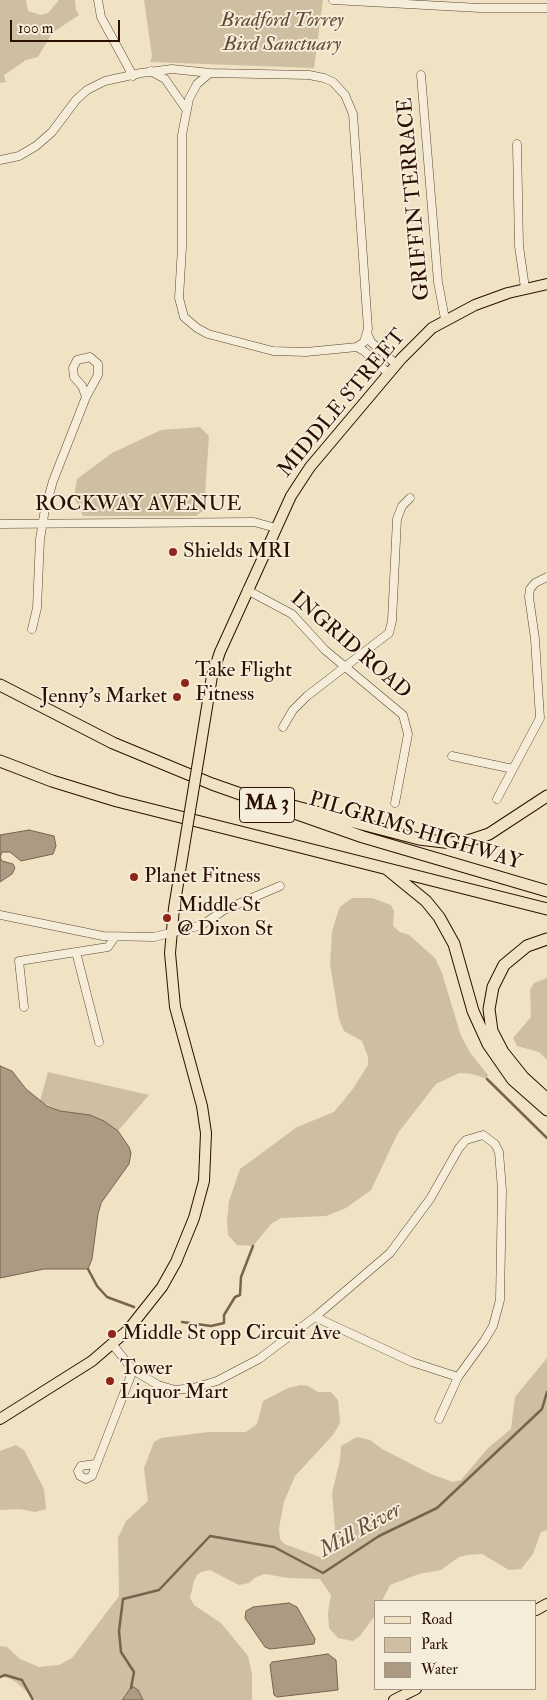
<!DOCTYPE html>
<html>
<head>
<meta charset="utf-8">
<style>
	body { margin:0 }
	#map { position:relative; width:547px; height:1700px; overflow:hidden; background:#efe3c4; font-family:"IM FELL Double Pica",serif }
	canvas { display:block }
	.legend { position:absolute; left:374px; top:1600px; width:162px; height:90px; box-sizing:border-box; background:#f5edd9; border:1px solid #a49483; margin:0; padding:6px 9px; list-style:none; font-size:15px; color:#2a0f02 }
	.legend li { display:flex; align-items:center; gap:10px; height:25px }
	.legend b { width:25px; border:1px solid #a49483 }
	.scale { position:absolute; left:10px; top:20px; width:110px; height:22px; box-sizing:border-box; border:2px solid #2a0f02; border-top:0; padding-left:6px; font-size:15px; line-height:18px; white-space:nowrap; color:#2a0f02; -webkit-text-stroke:4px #f5edd9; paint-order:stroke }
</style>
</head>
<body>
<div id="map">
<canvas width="547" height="1700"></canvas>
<ul class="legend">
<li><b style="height:6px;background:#efe3c4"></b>Road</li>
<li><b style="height:14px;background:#cebfa3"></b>Park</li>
<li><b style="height:14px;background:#ac9b82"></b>Water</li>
</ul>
<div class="scale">100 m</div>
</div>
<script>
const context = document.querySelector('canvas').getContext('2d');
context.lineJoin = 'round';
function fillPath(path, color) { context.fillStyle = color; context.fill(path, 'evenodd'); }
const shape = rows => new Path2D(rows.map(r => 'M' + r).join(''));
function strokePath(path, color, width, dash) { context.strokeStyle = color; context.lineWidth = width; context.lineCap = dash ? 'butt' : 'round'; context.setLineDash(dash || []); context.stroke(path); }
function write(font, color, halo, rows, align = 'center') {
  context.font = font + ' "IM FELL Double Pica",serif'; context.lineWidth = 4; context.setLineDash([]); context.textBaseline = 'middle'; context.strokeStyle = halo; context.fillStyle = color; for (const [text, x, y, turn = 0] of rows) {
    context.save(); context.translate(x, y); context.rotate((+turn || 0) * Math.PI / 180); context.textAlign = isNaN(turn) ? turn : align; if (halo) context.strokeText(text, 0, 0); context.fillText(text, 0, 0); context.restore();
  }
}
fillPath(shape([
	[0,0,26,0,28,11,41,15,48,13,59,0,75,0,76,10,79,15,52,33,38,57,26,60,4,75,6,82,0,83],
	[144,0,323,0,314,68,150,62,152,56],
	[200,427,209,436,204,510,196,516,83,516,74,497,77,479,112,453,161,430],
	[352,898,372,898,391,905,394,911,393,926,400,932,409,935,435,958,442,973,461,1036,471,1054,488,1075,487,1079,472,1074,459,1073,436,1084,398,1133,371,1190,346,1208,326,1216,281,1218,271,1224,253,1246,237,1245,228,1235,227,1221,229,1201,240,1169,297,1127,334,1112,352,1090,368,1065,368,1057,362,1041,344,1031,339,1019,330,964,332,932,337,915,340,907],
	[547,978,547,1060,539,1052,517,1046,513,1038,531,1017,530,990,534,983],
	[48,1072,149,1095,118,1131,74,1113,60,1111,40,1101],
	[547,1358,547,1530,541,1532,533,1554,521,1569,509,1570,482,1554,468,1555,459,1557,441,1570,419,1574,390,1585,382,1601,376,1601,376,1614,360,1636,353,1641,338,1638,329,1628,328,1613,331,1595,320,1579,288,1578,265,1574,256,1577,249,1583,239,1585,210,1570,201,1572,197,1575,194,1581,190,1598,194,1605,221,1623,248,1656,252,1674,252,1700,143,1700,138,1690,125,1694,122,1700,36,1700,17,1683,9,1678,0,1676,0,1646,7,1647,20,1659,39,1667,59,1665,72,1658,119,1596,118,1538,126,1521,148,1501,144,1468,154,1442,161,1438,208,1432,246,1432,257,1424,263,1401,288,1388,301,1385,308,1386,318,1392,331,1392,338,1400,340,1423,333,1435,295,1476,284,1502,279,1528,280,1539,284,1544,323,1558,334,1551,336,1541,332,1493,340,1460,341,1446,357,1437,370,1440,382,1449,431,1474,453,1482,461,1480,488,1448,511,1429,515,1397],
	[16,1445,24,1450,44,1489,46,1509,35,1512,20,1509,0,1510,0,1451]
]), '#cebfa3');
const water = shape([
	[29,830,54,836,56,846,53,854,21,861,10,852,2,852,0,857,2,861,13,864,15,868,12,874,0,882,0,835,29,830],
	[0,1066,12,1071,26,1089,47,1106,60,1111,90,1115,104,1121,118,1131,129,1147,131,1153,129,1164,101,1203,98,1214,92,1259,88,1269,44,1269,0,1278,0,1066],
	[289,1603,297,1607,315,1639,314,1644,270,1649,265,1647,245,1618,246,1611,253,1607,289,1603],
	[328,1654,336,1660,338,1690,277,1697,274,1695,270,1665,272,1662,328,1654],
	[132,1686,138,1690,143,1700,122,1700,132,1686]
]);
fillPath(water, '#ac9b82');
strokePath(water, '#78634f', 1);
strokePath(shape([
	[487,1079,547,1138],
	[88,1269,97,1286,107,1297,134,1307],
	[182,1322,211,1326,224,1323,224,1315,235,1297,240,1295,241,1277,253,1246],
	[0,1677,5,1675,22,1680,33,1700],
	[131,1688,134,1672,121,1652,119,1631,123,1599,159,1590,210,1536,274,1547,323,1573,379,1536,437,1508,542,1409,547,1392]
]), '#78634f', 2.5);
const minor = shape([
	[98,0,101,17,133,76],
	[333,0,480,8,547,8],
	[151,71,165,79,186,109],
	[421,75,438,282,445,319],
	[517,144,519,246,525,288],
	[0,160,19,156,36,146,52,132,76,100,87,90,105,81,141,73,172,69,210,73,309,75,324,78,333,82,345,95,353,114,368,329,364,342,357,347,306,352,273,351,208,334,197,328,184,317,179,298,182,247,182,135,189,99,197,84,210,73],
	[368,335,371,342,396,364],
	[357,347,364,351,389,374],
	[0,524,254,522,276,528],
	[247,590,292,614,325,650,403,715,408,734,395,803],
	[32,629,37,608,40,539,45,509,53,481,86,397,98,375,98,364,90,357,77,360,73,368,74,377,82,386,86,397],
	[283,727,293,710,307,696,389,633,392,621,397,519,402,506,410,498],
	[452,756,513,769],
	[497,799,540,718,535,639,529,597,530,589,535,583,547,577],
	[0,915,103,936,154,937,202,925,224,910,280,886],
	[76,952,99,1042],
	[24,1007,19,961,108,947,115,937],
	[315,1317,412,1362,458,1377],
	[113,1345,133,1370,158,1385,175,1390,193,1388,217,1381,259,1359,315,1317,390,1253,430,1199,459,1148,466,1140,483,1135,495,1144,499,1152,502,1190,500,1300,493,1326,484,1341,458,1377,439,1419],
	[95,1464,81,1466,78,1471,80,1476,86,1479,92,1476,133,1370]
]);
const major = shape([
	[200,750,212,676,220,652,291,496,310,467,401,359,432,328,475,305,508,293,547,284],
	[0,1419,92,1361,128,1330,162,1287,176,1262,194,1218,204,1181,206,1133,202,1106,175,1007,170,953,174,908,184,847],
	[536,1610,547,1604],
	[394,1700,416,1689]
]);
const highway = shape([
	[0,685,113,743,212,784,363,837,547,891],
	[0,761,52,781,117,801,547,909],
	[293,806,419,839,452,843,471,840,489,834,547,796],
	[388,870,426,901,439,917,454,944,473,1011,488,1044,513,1080,547,1110],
	[547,939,527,946,504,965,493,987,489,1009,492,1031,503,1052,523,1077,547,1099]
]);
strokePath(minor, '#5b4432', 9);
strokePath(major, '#2a0f02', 12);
strokePath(highway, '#2a0f02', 13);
strokePath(minor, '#f5edd9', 8);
strokePath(major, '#efe3c4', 10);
strokePath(highway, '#efe3c4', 11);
const majorBridge = shape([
	[184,847,200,750]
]);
strokePath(majorBridge, '#2a0f02', 12, []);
strokePath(majorBridge, '#efe3c4', 10);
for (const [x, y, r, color] of [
	[173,552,5,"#8f2418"],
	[185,683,5,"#8f2418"],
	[177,697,5,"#8f2418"],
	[134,877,5,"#8f2418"],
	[167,918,5,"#8f2418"],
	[112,1334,5,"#8f2418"],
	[110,1381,5,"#8f2418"]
]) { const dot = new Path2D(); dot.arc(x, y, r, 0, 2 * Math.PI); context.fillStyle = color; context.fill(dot); strokePath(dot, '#f5edd9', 2); }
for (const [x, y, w] of [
	[267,805,55]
]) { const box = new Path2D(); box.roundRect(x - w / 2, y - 17.5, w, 35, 4); context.fillStyle = '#f5edd9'; context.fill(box); strokePath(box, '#2a0f02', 1); }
write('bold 20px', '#2a0f02', null, [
	["MA 3",267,805]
]);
write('italic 21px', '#634d3a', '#f5edd9', [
	["Bradford Torrey",282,21],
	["Bird Sanctuary",282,45]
]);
write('21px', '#2a0f02', '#f5edd9', [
	["GRIFFIN TERRACE",415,199,-95],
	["MIDDLE STREET",343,404,-50],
	["ROCKWAY AVENUE",138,505],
	["INGRID ROAD",350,646,41],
	["PILGRIMS HIGHWAY",415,832,17]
]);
write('21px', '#2a0f02', '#f5edd9', [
	["Shields MRI",183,552],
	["Take Flight",195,671],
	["Fitness",195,695],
	["Jenny's Market",167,697,"right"],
	["Planet Fitness",144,877],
	["Middle St",177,906],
	["@ Dixon St",177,930],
	["Middle St opp Circuit Ave",122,1334],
	["Tower",120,1369],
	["Liquor Mart",120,1393]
], 'left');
write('italic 22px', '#644e3c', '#f5edd9', [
	["Mill River",361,1531,-29]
]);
</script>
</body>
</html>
